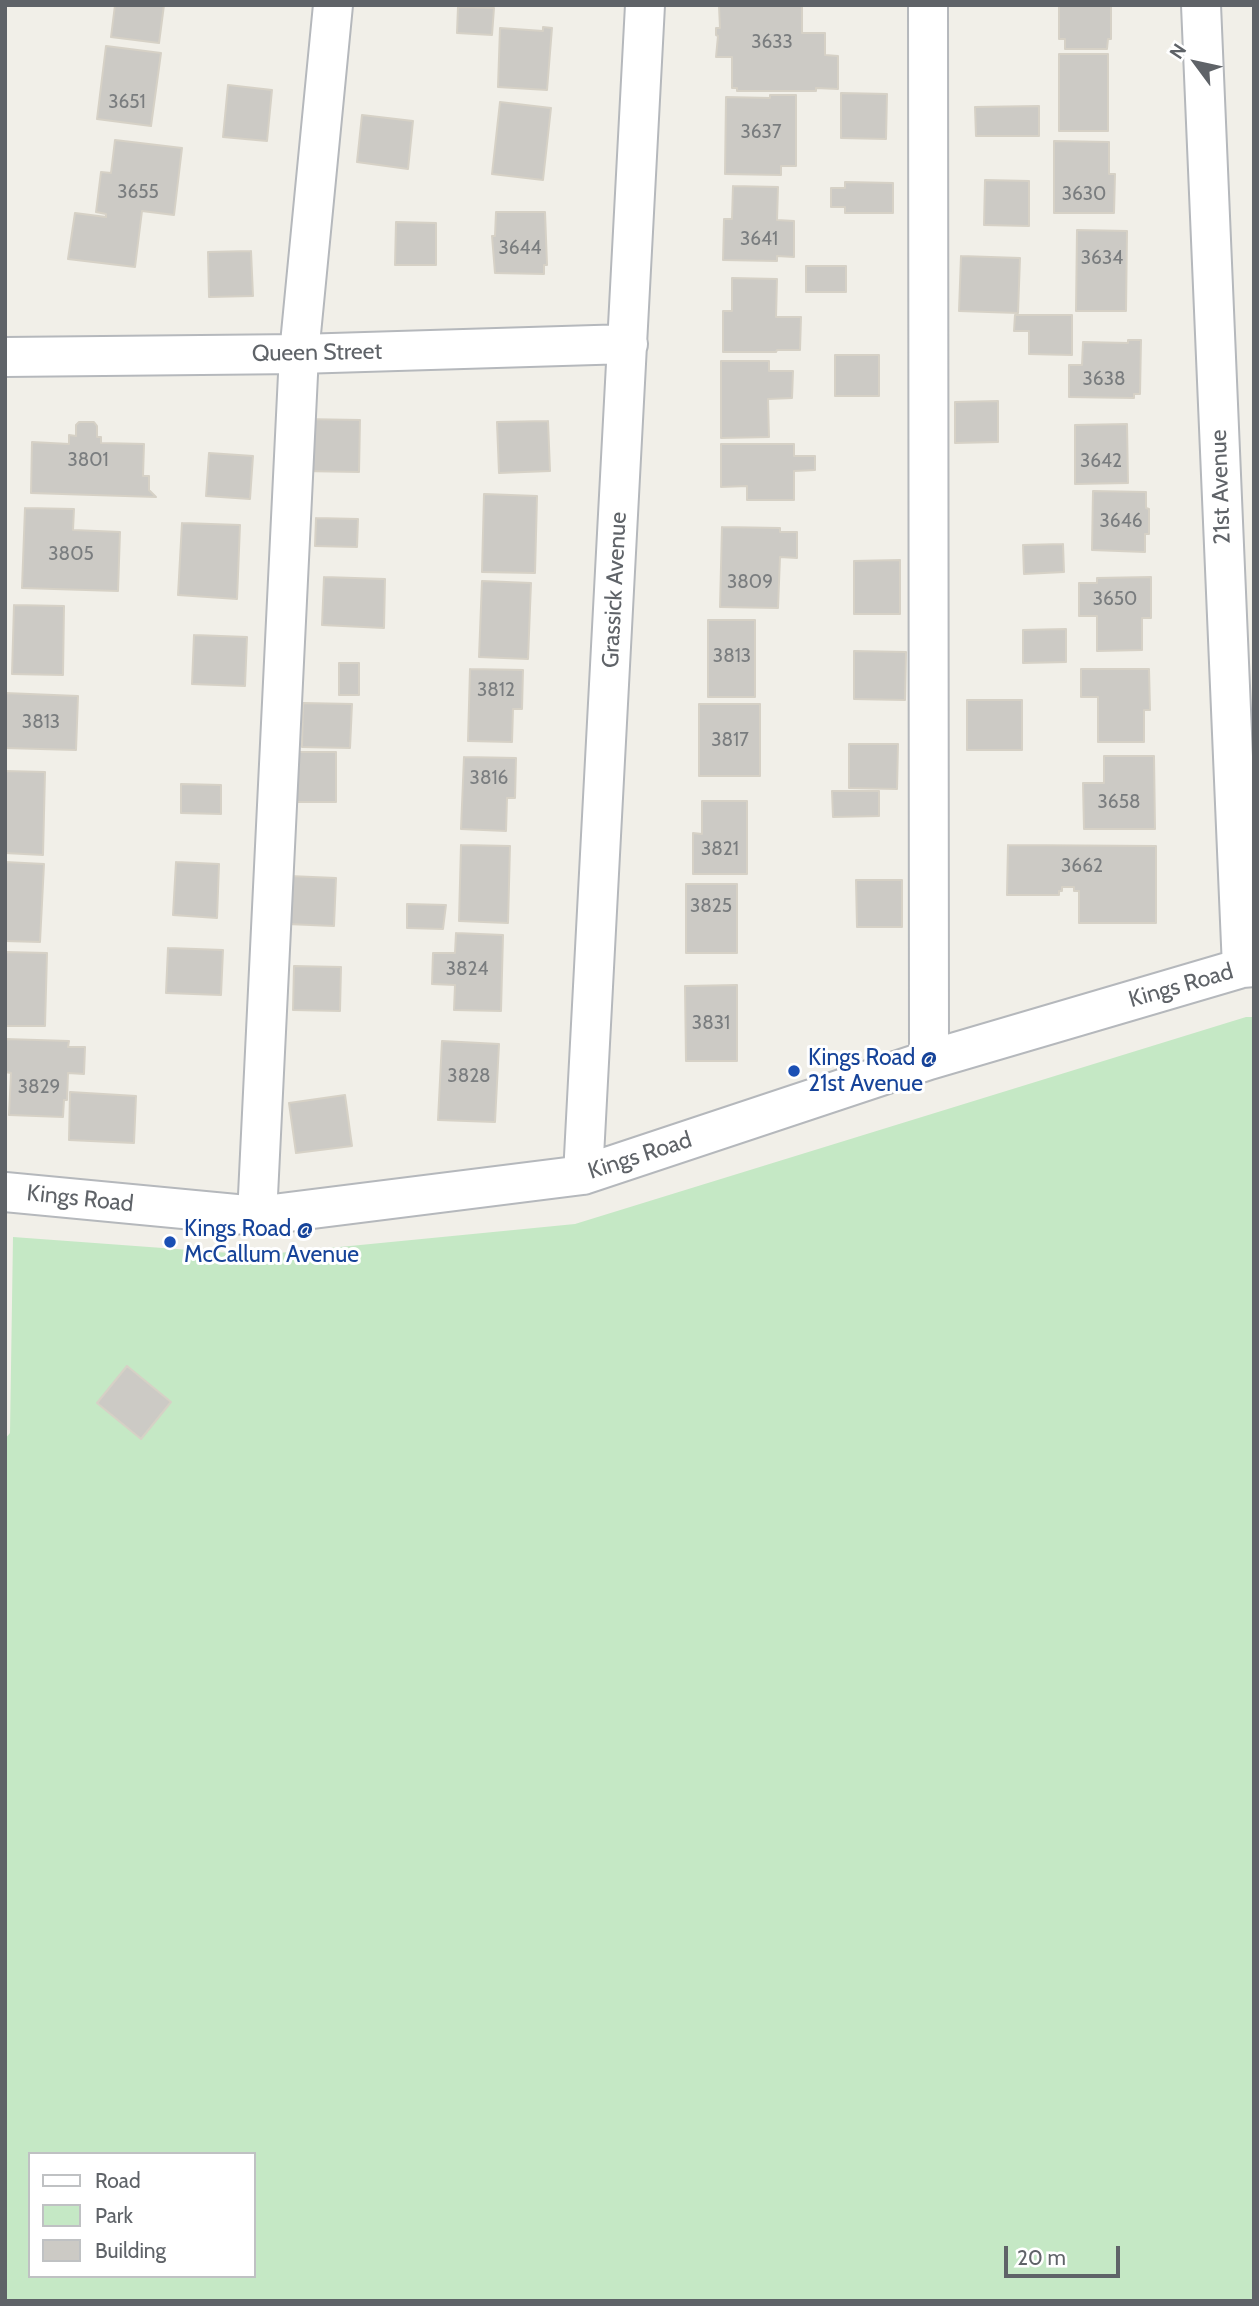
<!DOCTYPE html>
<html>
<head>
<meta charset="utf-8">
<style>
	body { margin:0 }
	#map { position:relative; width:1259px; height:2306px; overflow:hidden; background:#f1efe8; font-family:Cabin,sans-serif }
	canvas { display:block }
	.frame { position:absolute; inset:0; border:7px solid #5f6368; pointer-events:none }
	.legend { position:absolute; left:28px; top:2152px; width:228px; height:126px; box-sizing:border-box; background:#fff; border:2px solid #bfc1c3; margin:0; padding:9px 12px; list-style:none; font-size:21px; color:#5f6368 }
	.legend li { display:flex; align-items:center; gap:14px; height:35px }
	.legend b { width:35px; border:2px solid #bfc1c3 }
	.north { position:absolute; left:1161px; top:28px; width:70px; height:70px; -webkit-text-stroke:5px #fff; paint-order:stroke; rotate:303deg; font-size:19px; font-weight:700; line-height:28px; text-align:center; color:#5f6368 }
	.north::after { content:''; display:block; margin:auto; width:24px; height:32px; background:#5f6368; clip-path:polygon(50% 0,100% 100%,50% 72%,0 100%) }
	.scale { position:absolute; left:1004px; top:2246px; width:116px; height:32px; box-sizing:border-box; border:4px solid #5f6368; border-top:0; padding-left:9px; font-size:21px; line-height:24px; white-space:nowrap; color:#5f6368; -webkit-text-stroke:5px #fff; paint-order:stroke }
</style>
</head>
<body>
<div id="map">
<canvas width="1259" height="2306"></canvas>
<div class="frame"></div>
<ul class="legend">
<li><b style="height:9px;background:#fff"></b>Road</li>
<li><b style="height:19px;background:#c5e8c5"></b>Park</li>
<li><b style="height:19px;background:#cccac5"></b>Building</li>
</ul>
<div class="north">N</div>
<div class="scale">20 m</div>
</div>
<script>
const context = document.querySelector('canvas').getContext('2d');
context.lineJoin = 'round';
function fillPath(path, color) { context.fillStyle = color; context.fill(path, 'evenodd'); }
const shape = rows => new Path2D(rows.map(r => 'M' + r).join(''));
function strokePath(path, color, width, dash) { context.strokeStyle = color; context.lineWidth = width; context.lineCap = dash ? 'butt' : 'round'; context.setLineDash(dash || []); context.stroke(path); }
function write(font, color, halo, rows, align = 'center') {
  context.font = font + ' Cabin,sans-serif'; context.lineWidth = 6; context.setLineDash([]); context.textBaseline = 'middle'; context.strokeStyle = halo; context.fillStyle = color; for (const [text, x, y, turn = 0] of rows) {
    context.save(); context.translate(x, y); context.rotate((+turn || 0) * Math.PI / 180); context.textAlign = isNaN(turn) ? turn : align; if (halo) context.strokeText(text, 0, 0); context.fillText(text, 0, 0); context.restore();
  }
}
fillPath(shape([
	[1246,1017,1254,1017,1254,2301,5,2301,5,1439,10,1433,13,1237,258,1255,575,1224],
	[30,2154,254,2154,254,2276,30,2276]
]), '#c5e8c5');
const building = shape([
	[115,5,164,5,159,43,111,37,115,5],
	[1059,5,1111,5,1111,39,1108,39,1107,49,1065,49,1065,39,1059,39,1059,5],
	[719,6,802,6,802,33,825,33,825,55,838,56,838,89,816,88,816,91,737,91,737,88,732,88,732,57,716,57,718,36,716,35,716,28,720,28,719,6],
	[458,7,494,8,492,35,457,33,458,7],
	[543,27,552,28,547,90,498,87,500,28,543,31,543,27],
	[106,46,161,53,151,126,97,119,106,46],
	[1059,54,1108,54,1108,131,1059,131,1059,54],
	[228,85,272,90,267,141,223,137,228,85],
	[841,93,887,94,886,139,841,138,841,93],
	[770,95,796,95,796,166,781,166,781,175,725,174,726,97,770,98,770,95],
	[500,102,551,108,543,180,492,174,500,102],
	[1039,106,1039,136,976,136,975,107,1039,106],
	[362,115,413,121,408,169,357,162,362,115],
	[115,140,182,148,174,215,142,211,135,267,68,259,75,213,106,217,106,214,96,212,101,172,111,173,115,140],
	[1054,141,1109,142,1109,174,1115,174,1114,213,1054,213,1054,141],
	[985,180,1029,181,1029,226,984,225,985,180],
	[845,182,893,183,893,213,845,213,845,207,831,207,831,188,845,188,845,182],
	[733,186,778,187,777,220,794,221,794,257,777,256,777,261,723,260,724,219,732,219,733,186],
	[496,212,545,212,547,265,544,265,544,274,495,273,492,236,495,236,496,212],
	[396,222,436,223,436,265,395,265,396,222],
	[1077,230,1127,231,1126,311,1076,311,1077,230],
	[251,251,253,296,209,297,208,252,251,251],
	[961,256,1020,258,1018,313,959,311,961,256],
	[806,266,846,266,846,292,806,292,806,266],
	[732,278,777,279,776,317,801,317,800,350,777,350,776,352,723,352,723,311,732,311,732,278],
	[1015,315,1072,315,1072,355,1029,354,1029,331,1014,331,1015,315],
	[1128,340,1141,340,1140,394,1134,394,1134,398,1069,397,1069,365,1082,365,1083,342,1128,343,1128,340],
	[835,355,879,355,879,396,835,396,835,355],
	[721,361,769,361,769,371,793,371,792,398,768,399,769,437,721,438,721,361],
	[998,401,998,442,955,443,955,402,998,401],
	[302,419,360,420,359,472,301,471,302,419],
	[548,421,550,471,499,473,497,422,548,421],
	[79,422,94,422,97,426,97,437,101,437,101,443,144,444,143,476,149,476,149,490,156,497,31,493,32,442,69,444,69,435,76,436,76,425,79,422],
	[1127,424,1128,483,1075,484,1075,425,1127,424],
	[721,444,794,444,794,456,815,456,815,470,794,471,794,500,747,500,747,486,721,487,721,444],
	[209,453,253,456,250,499,206,496,209,453],
	[1093,491,1146,492,1146,508,1149,509,1149,534,1145,534,1145,552,1092,550,1093,491],
	[484,494,537,496,535,573,482,572,484,494],
	[25,508,74,509,73,530,120,532,118,591,22,588,25,508],
	[316,518,358,519,357,547,315,546,316,518],
	[182,523,240,525,237,599,178,595,182,523],
	[722,527,780,528,780,532,797,532,797,558,780,557,778,608,720,607,722,527],
	[1063,544,1064,572,1024,574,1023,545,1063,544],
	[900,560,900,614,854,614,854,561,900,560],
	[324,577,385,579,384,628,322,625,324,577],
	[1151,577,1151,618,1142,618,1142,650,1097,651,1097,616,1079,616,1079,583,1097,583,1097,578,1151,577],
	[482,581,531,583,528,659,479,657,482,581],
	[14,605,64,606,63,675,12,674,14,605],
	[708,620,755,620,755,697,708,697,708,620],
	[1066,629,1066,662,1023,663,1023,630,1066,629],
	[194,635,247,637,245,686,192,684,194,635],
	[854,651,906,652,905,700,854,699,854,651],
	[339,663,359,663,359,695,339,695,339,663],
	[470,669,523,670,522,709,513,709,512,742,468,741,470,669],
	[1081,669,1149,669,1150,710,1144,710,1144,742,1098,742,1098,697,1081,697,1081,669],
	[5,693,78,696,76,750,5,748,5,693],
	[967,700,1022,700,1022,750,967,750,967,700],
	[303,703,352,704,350,748,302,747,303,703],
	[699,704,760,704,760,776,699,776,699,704],
	[849,744,898,744,897,789,849,788,849,744],
	[292,752,336,752,336,802,293,802,292,752],
	[1104,756,1154,756,1155,829,1084,829,1083,783,1104,783,1104,756],
	[464,757,516,758,515,798,507,798,506,831,461,829,464,757],
	[5,771,45,772,43,855,5,853,5,771],
	[181,784,221,785,221,814,181,813,181,784],
	[832,791,879,791,879,816,833,817,832,791],
	[702,801,747,801,747,874,693,874,693,833,702,834,702,801],
	[461,845,510,846,508,923,459,921,461,845],
	[1008,845,1156,846,1156,923,1079,923,1079,891,1074,891,1074,887,1062,887,1062,891,1059,891,1059,895,1007,895,1008,845],
	[5,862,44,864,40,942,5,941,5,862],
	[176,862,219,864,217,918,173,915,176,862],
	[289,876,336,878,334,926,287,924,289,876],
	[856,880,902,880,902,927,857,927,856,880],
	[686,884,737,884,737,953,686,953,686,884],
	[407,904,446,905,443,929,407,928,407,904],
	[456,933,503,935,501,1011,454,1010,455,985,432,984,433,953,455,953,456,933],
	[168,948,223,950,221,995,166,993,168,948],
	[5,952,47,953,45,1026,5,1026,5,952],
	[294,966,341,967,340,1011,293,1010,294,966],
	[737,985,737,1061,686,1061,685,986,737,985],
	[5,1039,69,1041,68,1047,85,1047,84,1074,68,1073,67,1100,64,1100,63,1117,9,1115,11,1073,5,1072,5,1039],
	[442,1041,499,1044,495,1122,438,1120,442,1041],
	[70,1092,136,1096,134,1143,69,1140,70,1092],
	[345,1095,352,1146,296,1153,289,1103,345,1095],
	[127,1366,171,1402,141,1439,97,1403,127,1366]
]);
fillPath(building, '#cccac5');
strokePath(building, '#d6d1c6', 2);
const minor = shape([
	[928,5,929,1060],
	[1201,5,1242,968],
	[5,357,299,354,628,344],
	[583,1175,645,5],
	[5,1192,257,1216,583,1175,929,1060,1242,968,1254,967],
	[257,1216,299,354,333,5]
]);
strokePath(minor, '#b5b8bc', 42);
strokePath(minor, '#fff', 38);
for (const [x, y, r, color] of [
	[794,1071,7,"#1a4fb4"],
	[170,1242,7,"#1a4fb4"]
]) { const dot = new Path2D(); dot.arc(x, y, r, 0, 2 * Math.PI); context.fillStyle = color; context.fill(dot); strokePath(dot, '#fff', 2.5); }
write('19px', '#7a7d7f', null, [
	["3633",772,42],
	["3651",127,102],
	["3637",761,132],
	["3655",138,192],
	["3630",1084,194],
	["3641",759,239],
	["3644",520,248],
	["3634",1102,258],
	["3638",1104,379],
	["3801",88,460],
	["3642",1101,461],
	["3646",1121,521],
	["3805",71,554],
	["3809",750,582],
	["3650",1115,599],
	["3813",732,656],
	["3812",496,690],
	["3813",41,722],
	["3817",730,740],
	["3816",489,778],
	["3658",1119,802],
	["3821",720,849],
	["3662",1082,866],
	["3825",711,906],
	["3824",467,969],
	["3831",711,1023],
	["3828",469,1076],
	["3829",39,1087]
]);
write('23px', '#5f6368', '#fff', [
	["Queen Street",317,353,-1],
	["21st Avenue",1221,487,-92],
	["Grassick Avenue",615,590,-87],
	["Kings Road",1181,986,-16],
	["Kings Road",640,1156,-18],
	["Kings Road",80,1199,6]
]);
write('23px', '#164399', '#fff', [
	["Kings Road @",808,1058],
	["21st Avenue",808,1084],
	["Kings Road @",184,1229],
	["McCallum Avenue",184,1255]
], 'left');
</script>
</body>
</html>
